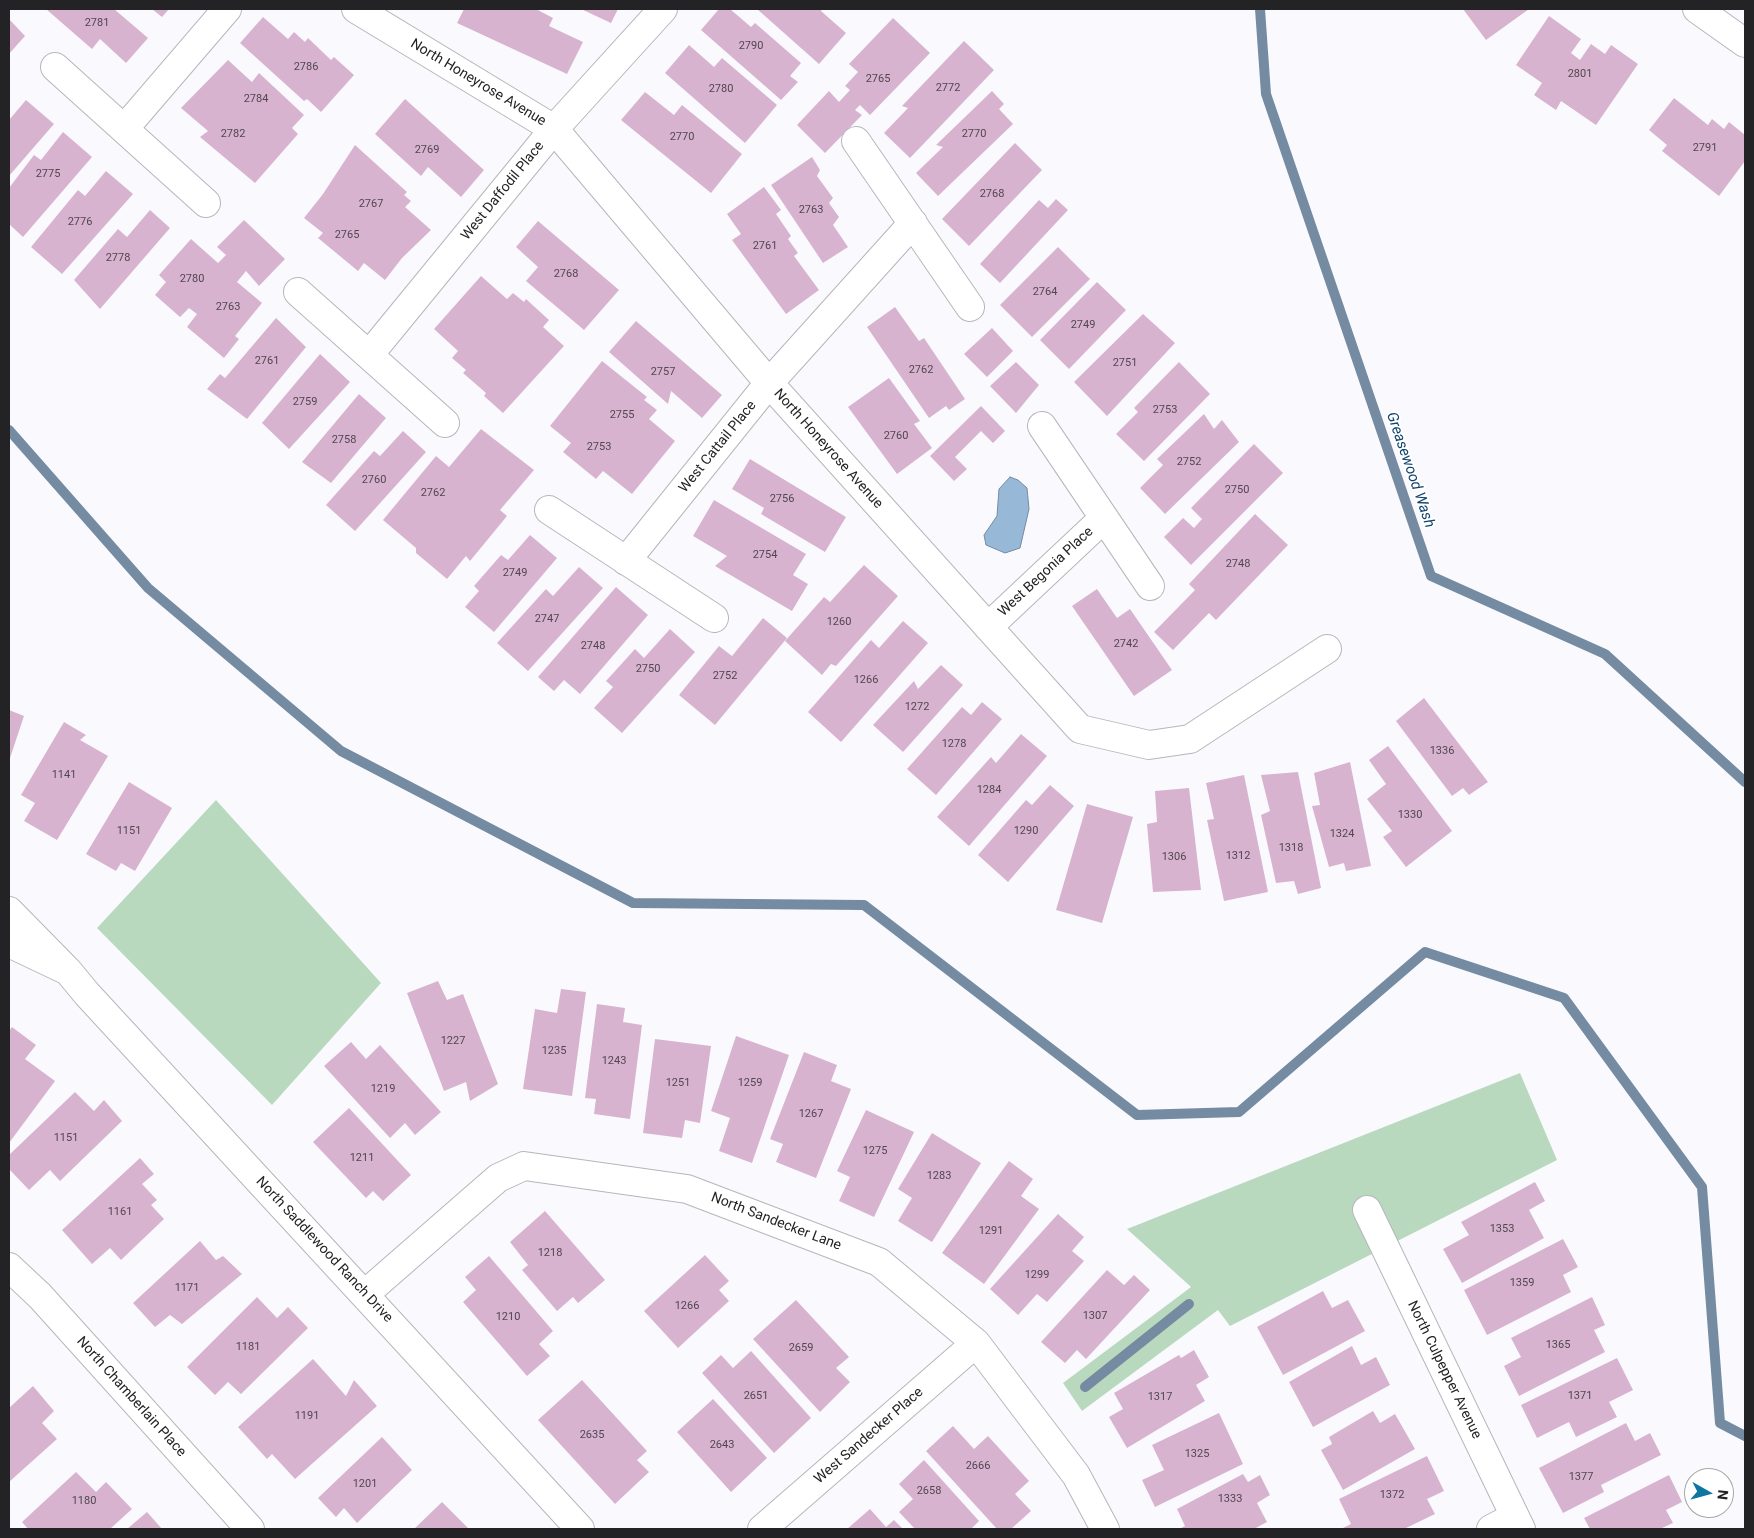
<!DOCTYPE html>
<html>
<head>
<meta charset="utf-8">
<style>
	body { margin:0 }
	#map { position:relative; width:1754px; height:1538px; overflow:hidden; background:#fafafe; font-family:Roboto,sans-serif }
	canvas { display:block }
	.frame { position:absolute; inset:0; border:10px solid #232325; pointer-events:none }
	.north { position:absolute; left:1684px; top:1468px; width:50px; height:50px; box-sizing:border-box; background:#fff; border:1px solid #a7a7a8; border-radius:50%; rotate:97deg; font-size:14px; font-weight:700; line-height:20px; text-align:center; color:#232325 }
	.north::after { content:''; display:block; margin:auto; width:18px; height:22px; background:#0d77a2; clip-path:polygon(50% 0,100% 100%,50% 72%,0 100%) }
</style>
</head>
<body>
<div id="map">
<canvas width="1754" height="1538"></canvas>
<div class="frame"></div>
<div class="north">N</div>
</div>
<script>
const context = document.querySelector('canvas').getContext('2d');
context.lineJoin = 'round';
function fillPath(path, color) { context.fillStyle = color; context.fill(path, 'evenodd'); }
const shape = rows => new Path2D(rows.map(r => 'M' + r).join(''));
function strokePath(path, color, width, dash) { context.strokeStyle = color; context.lineWidth = width; context.lineCap = dash ? 'butt' : 'round'; context.setLineDash(dash || []); context.stroke(path); }
function write(font, color, halo, rows, align = 'center') {
  context.font = font + ' Roboto,sans-serif'; context.lineWidth = 4; context.setLineDash([]); context.textBaseline = 'middle'; context.strokeStyle = halo; context.fillStyle = color; for (const [text, x, y, turn = 0] of rows) {
    context.save(); context.translate(x, y); context.rotate((+turn || 0) * Math.PI / 180); context.textAlign = isNaN(turn) ? turn : align; if (halo) context.strokeText(text, 0, 0); context.fillText(text, 0, 0); context.restore();
  }
}
fillPath(shape([
	[216,800,381,983,272,1105,97,928],
	[1520,1073,1557,1160,1230,1326,1218,1310,1082,1411,1063,1383,1191,1287,1127,1229]
]), '#b9d9be');
const water = shape([
	[1010,477,1018,480,1027,488,1029,509,1020,548,1005,553,986,545,984,535,997,516,999,489,1010,477]
]);
fillPath(water, '#97b8d7');
strokePath(water, '#748ba2', 1);
strokePath(shape([
	[1260,9,1266,94,1431,576,1605,654,1745,782],
	[9,430,148,588,341,751,633,903,864,905,1137,1115,1239,1112,1425,952,1564,998,1702,1187,1720,1423,1745,1436],
	[1085,1387,1189,1304]
]), '#748ba2', 10);
fillPath(shape([
	[46,9,114,9,148,38,126,63,100,39,92,49],
	[152,9,169,9,162,17],
	[464,9,536,9,553,18,549,26,583,42,567,74,457,23],
	[581,9,618,9,611,23],
	[719,9,730,9,751,27,755,23,801,63,790,76,798,82,781,100,701,30],
	[757,9,822,9,821,11,846,33,819,64],
	[1463,9,1529,9,1486,40],
	[1549,16,1581,39,1571,53,1580,60,1591,44,1605,54,1611,45,1638,64,1596,125,1561,101,1556,110,1534,95,1542,83,1516,65],
	[263,17,288,39,294,32,305,42,308,38,331,60,334,57,354,75,321,112,307,99,304,101,240,43],
	[893,18,930,53,870,115,860,105,855,110,862,115,825,153,797,125,829,91,839,102,850,90,845,86,858,72,849,64],
	[9,19,25,36,9,54],
	[964,41,994,70,910,158,884,133,908,108,902,106],
	[689,45,714,67,722,58,777,105,745,143,665,73],
	[228,60,252,82,259,73,304,115,292,128,298,134,255,183,200,137,208,131,181,108],
	[992,91,1004,104,999,109,1013,124,938,196,916,173,943,147,936,145],
	[645,92,674,115,682,105,742,154,711,193,621,120],
	[1674,98,1708,125,1712,119,1724,129,1729,122,1745,135,1745,161,1719,196,1662,151,1667,145,1649,130],
	[405,99,484,170,461,197,428,167,421,176,375,134],
	[26,100,54,124,9,176,9,120],
	[63,132,92,157,23,237,9,224,9,188,34,155,41,160],
	[1015,143,1042,170,969,246,942,219],
	[355,145,407,192,404,195,411,201,405,207,431,230,402,258,385,280,364,263,358,271,318,238,323,233,304,218,323,194],
	[812,157,820,170,817,176,833,198,829,203,839,217,833,225,848,247,823,263,771,185],
	[106,171,133,194,62,274,31,247,78,190,85,196],
	[764,187,781,210,776,214,791,236,788,239,798,253,794,256,819,290,786,314,732,240,741,234,727,214],
	[1056,199,1068,210,1000,283,980,264,1039,200,1048,208],
	[150,210,170,228,100,309,74,280,118,229,127,237],
	[244,220,285,259,259,286,246,271,237,282,262,303,235,336,239,339,224,358,187,327,197,314,189,308,180,317,155,295,166,282,159,275,191,239,218,263,226,255,217,247],
	[538,221,619,290,584,330,526,281,538,267,516,247],
	[1058,247,1090,279,1032,337,1000,305],
	[481,276,507,299,513,293,524,302,526,299,549,320,543,327,564,346,503,413,484,396,486,393,463,373,466,370,452,358,458,351,434,329],
	[1097,282,1126,310,1069,369,1040,340],
	[895,307,919,341,924,338,965,399,949,410,946,406,929,418,867,327],
	[1143,314,1175,343,1107,416,1074,382],
	[276,318,306,347,247,419,207,389,220,374,225,378],
	[636,321,722,395,702,418,671,391,668,404,609,352],
	[992,328,1013,351,987,377,964,354],
	[320,354,350,382,289,449,262,423],
	[602,361,647,397,644,400,657,410,649,419,675,441,632,494,603,471,596,479,563,452,571,443,550,426],
	[1016,362,1039,385,1016,413,990,386],
	[1179,362,1210,394,1144,461,1116,434,1138,412,1134,408],
	[889,378,920,421,914,424,932,448,897,474,848,407],
	[359,394,386,418,331,483,302,462],
	[981,406,1005,431,993,443,981,431,955,457,967,469,954,481,930,456],
	[1204,414,1214,429,1222,420,1239,442,1165,514,1140,488,1163,465,1157,459],
	[481,429,534,470,500,510,507,516,470,561,466,556,447,579,416,553,416,548,383,520,436,456,449,467],
	[403,431,426,452,355,531,326,505,374,451,380,456],
	[1254,444,1283,473,1191,565,1164,537,1183,518,1194,528,1202,519,1191,508],
	[750,459,846,517,825,552,761,514,764,508,732,489],
	[714,500,806,554,793,575,808,584,792,611,715,566,727,556,693,536],
	[1255,514,1288,545,1216,620,1209,613,1173,650,1154,632,1195,590,1189,584],
	[530,535,557,558,494,632,465,607,479,591,474,586,501,555,508,560],
	[864,565,898,596,836,666,831,664,822,675,785,641,824,597,830,602],
	[579,567,603,588,528,671,497,643,546,589,553,596],
	[616,587,648,615,580,694,564,680,554,691,538,677],
	[1097,589,1117,618,1130,609,1172,670,1134,696,1072,606],
	[763,618,787,638,715,725,679,695,719,646,732,656],
	[903,621,928,643,841,742,808,712,871,640,879,648],
	[670,629,695,652,622,733,594,708,613,687,606,681,635,649,644,658],
	[941,665,963,685,903,752,873,725,914,681,918,689],
	[1424,698,1488,782,1469,795,1463,788,1452,796,1396,721],
	[982,702,1002,719,936,795,907,769,962,707,971,715],
	[9,710,24,716,9,761],
	[64,722,86,735,80,740,108,756,57,840,24,821,35,803,21,795],
	[1021,734,1047,756,969,846,937,817,991,757,996,763],
	[1388,746,1452,831,1406,867,1383,837,1392,831,1367,799,1386,784,1369,760],
	[1350,762,1371,866,1346,871,1344,863,1329,867,1312,806,1320,805,1314,773],
	[1298,772,1321,888,1298,894,1294,881,1276,883,1261,815,1270,811,1261,775],
	[1244,775,1268,892,1224,901,1207,820,1214,819,1206,783],
	[129,782,172,808,135,871,121,863,116,871,86,854],
	[1050,785,1074,806,1008,882,978,855,1026,800,1032,805],
	[1189,788,1201,890,1153,892,1147,824,1157,822,1155,791],
	[1087,804,1133,817,1102,923,1056,910],
	[438,981,447,1000,463,994,498,1084,470,1101,466,1082,444,1091,407,993],
	[561,989,586,992,572,1096,523,1089,535,1009,557,1013],
	[597,1004,625,1008,623,1022,642,1025,630,1119,594,1114,596,1099,585,1098],
	[12,1027,36,1045,25,1059,55,1081,9,1143,9,1031],
	[736,1036,789,1055,752,1163,719,1151,730,1118,711,1111],
	[655,1039,711,1046,700,1123,685,1120,682,1138,643,1133],
	[351,1042,366,1059,380,1045,441,1112,415,1135,405,1123,390,1138,324,1066],
	[804,1052,837,1065,831,1081,851,1089,816,1178,776,1162,783,1144,770,1139],
	[75,1092,94,1111,104,1100,122,1121,60,1181,50,1170,29,1190,9,1169,9,1155],
	[349,1108,411,1175,383,1201,373,1191,366,1198,313,1142],
	[866,1110,914,1132,874,1217,839,1201,850,1177,837,1171],
	[932,1133,981,1163,932,1242,898,1221,912,1198,898,1189],
	[140,1158,154,1174,142,1184,157,1200,151,1205,164,1219,121,1260,110,1248,92,1264,62,1230],
	[1009,1161,1033,1179,1021,1196,1039,1209,984,1284,942,1253],
	[1535,1182,1545,1201,1529,1210,1544,1238,1462,1283,1443,1249,1469,1235,1461,1222],
	[545,1211,605,1280,578,1303,573,1297,557,1311,522,1270,528,1265,510,1242],
	[1058,1214,1084,1237,1072,1251,1084,1261,1047,1302,1037,1294,1018,1315,990,1289],
	[1563,1239,1578,1267,1563,1275,1571,1292,1487,1335,1464,1290],
	[200,1241,216,1260,223,1256,242,1274,182,1324,170,1315,155,1327,133,1303],
	[705,1255,729,1281,719,1290,729,1301,678,1348,644,1311],
	[489,1256,553,1331,539,1344,550,1356,527,1376,463,1302,476,1290,465,1277],
	[1107,1270,1124,1285,1134,1275,1150,1290,1086,1359,1077,1350,1065,1363,1041,1342],
	[1323,1291,1332,1308,1348,1300,1365,1331,1283,1375,1257,1327],
	[257,1297,277,1318,288,1307,308,1328,241,1394,228,1382,215,1395,187,1367],
	[1592,1297,1605,1325,1594,1330,1605,1352,1519,1396,1504,1366,1521,1357,1511,1338],
	[796,1300,849,1357,836,1368,850,1382,820,1412,753,1339],
	[1352,1346,1361,1365,1376,1357,1390,1385,1313,1427,1289,1382],
	[1194,1350,1209,1377,1196,1385,1205,1401,1127,1448,1109,1417,1123,1409,1114,1393,1179,1355,1181,1358],
	[751,1351,811,1418,774,1453,702,1373,721,1355,733,1368],
	[1617,1358,1633,1390,1609,1402,1617,1417,1576,1437,1569,1422,1537,1438,1521,1405],
	[313,1359,346,1396,354,1380,377,1406,295,1479,272,1454,267,1459,238,1427],
	[582,1380,647,1451,637,1460,649,1472,615,1504,538,1420],
	[33,1386,54,1411,42,1423,57,1439,9,1482,9,1408],
	[713,1399,767,1458,731,1492,677,1432],
	[1373,1411,1380,1423,1395,1414,1415,1449,1343,1490,1321,1450,1332,1444,1329,1437],
	[1219,1413,1243,1464,1155,1507,1142,1480,1164,1470,1152,1445],
	[1626,1423,1635,1441,1650,1433,1661,1455,1601,1485,1604,1492,1563,1513,1539,1468],
	[953,1426,974,1449,988,1436,1029,1481,1015,1494,1031,1511,1011,1529,997,1529,926,1451],
	[382,1437,412,1470,357,1523,344,1508,336,1517,318,1498],
	[1427,1456,1444,1491,1427,1499,1435,1514,1404,1529,1341,1529,1351,1524,1339,1499],
	[924,1460,979,1521,971,1529,915,1529,899,1512,913,1499,899,1484],
	[76,1472,96,1492,106,1482,132,1509,110,1529,28,1529,22,1522],
	[1243,1474,1248,1482,1260,1475,1270,1495,1257,1503,1267,1522,1254,1529,1179,1529,1185,1526,1177,1509],
	[1669,1475,1682,1502,1666,1510,1673,1523,1660,1529,1590,1529,1584,1518],
	[442,1502,469,1529,414,1529],
	[870,1509,886,1527,894,1520,903,1529,847,1529],
	[147,1512,162,1529,127,1529]
]), '#d8b3cf');
const minor = shape([
	[356,9,554,129,769,383,1080,729,1149,745,1190,739,1327,649],
	[1697,9,1745,43],
	[55,67,206,203],
	[124,129,227,9],
	[856,141,970,307],
	[298,292,445,423],
	[369,355,554,129,663,9],
	[1042,426,1150,586],
	[549,510,714,618],
	[626,561,769,383,913,223],
	[988,627,1104,518],
	[9,911,68,971,9,943],
	[68,971,87,994,580,1529],
	[1367,1210,1521,1529],
	[9,1267,40,1296,250,1529],
	[365,1294,498,1178,524,1166,687,1189,879,1262,976,1343,1076,1475,1105,1529],
	[762,1529,976,1343],
	[1491,1529,1514,1517]
]);
strokePath(minor, '#b6b6bb', 30);
strokePath(minor, '#fff', 28);
write('11px', '#504750', null, [
	["2781",97,23],
	["2790",751,46],
	["2786",306,67],
	["2801",1580,74],
	["2765",878,79],
	["2772",948,88],
	["2780",721,89],
	["2784",256,99],
	["2782",233,134],
	["2770",974,134],
	["2770",682,137],
	["2791",1705,148],
	["2769",427,150],
	["2775",48,174],
	["2768",992,194],
	["2767",371,204],
	["2763",811,210],
	["2776",80,222],
	["2765",347,235],
	["2761",765,246],
	["2778",118,258],
	["2768",566,274],
	["2780",192,279],
	["2764",1045,292],
	["2763",228,307],
	["2749",1083,325],
	["2761",267,361],
	["2751",1125,363],
	["2762",921,370],
	["2757",663,372],
	["2759",305,402],
	["2753",1165,410],
	["2755",622,415],
	["2760",896,436],
	["2758",344,440],
	["2753",599,447],
	["2752",1189,462],
	["2760",374,480],
	["2750",1237,490],
	["2762",433,493],
	["2756",782,499],
	["2754",765,555],
	["2748",1238,564],
	["2749",515,573],
	["2747",547,619],
	["1260",839,622],
	["2742",1126,644],
	["2748",593,646],
	["2750",648,669],
	["2752",725,676],
	["1266",866,680],
	["1272",917,707],
	["1278",954,744],
	["1336",1442,751],
	["1141",64,775],
	["1284",989,790],
	["1330",1410,815],
	["1151",129,831],
	["1290",1026,831],
	["1324",1342,834],
	["1318",1291,848],
	["1312",1238,856],
	["1306",1174,857],
	["1227",453,1041],
	["1235",554,1051],
	["1243",614,1061],
	["1251",678,1083],
	["1259",750,1083],
	["1219",383,1089],
	["1267",811,1114],
	["1151",66,1138],
	["1275",875,1151],
	["1211",362,1158],
	["1283",939,1176],
	["1161",120,1212],
	["1353",1502,1229],
	["1291",991,1231],
	["1218",550,1253],
	["1299",1037,1275],
	["1359",1522,1283],
	["1171",187,1288],
	["1266",687,1306],
	["1307",1095,1316],
	["1210",508,1317],
	["1365",1558,1345],
	["1181",248,1347],
	["2659",801,1348],
	["2651",756,1396],
	["1371",1580,1396],
	["1317",1160,1397],
	["1191",307,1416],
	["2635",592,1435],
	["2643",722,1445],
	["1325",1197,1454],
	["2666",978,1466],
	["1377",1581,1477],
	["1201",365,1484],
	["2658",929,1491],
	["1372",1392,1495],
	["1333",1230,1499],
	["1180",84,1501]
]);
write('14px', '#232325', '#fff', [
	["North Honeyrose Avenue",478,83,31],
	["West Daffodil Place",503,191,-51],
	["West Cattail Place",718,447,-51],
	["North Honeyrose Avenue",828,449,48],
	["West Begonia Place",1046,572,-43],
	["North Sandecker Lane",776,1222,21],
	["North Saddlewood Ranch Drive",324,1250,47],
	["North Culpepper Avenue",1444,1370,64],
	["North Chamberlain Place",131,1397,48],
	["West Sandecker Place",869,1436,-41]
]);
write('italic 15px', '#11446d', '#fff', [
	["Greasewood Wash",1410,470,71]
]);
</script>
</body>
</html>
